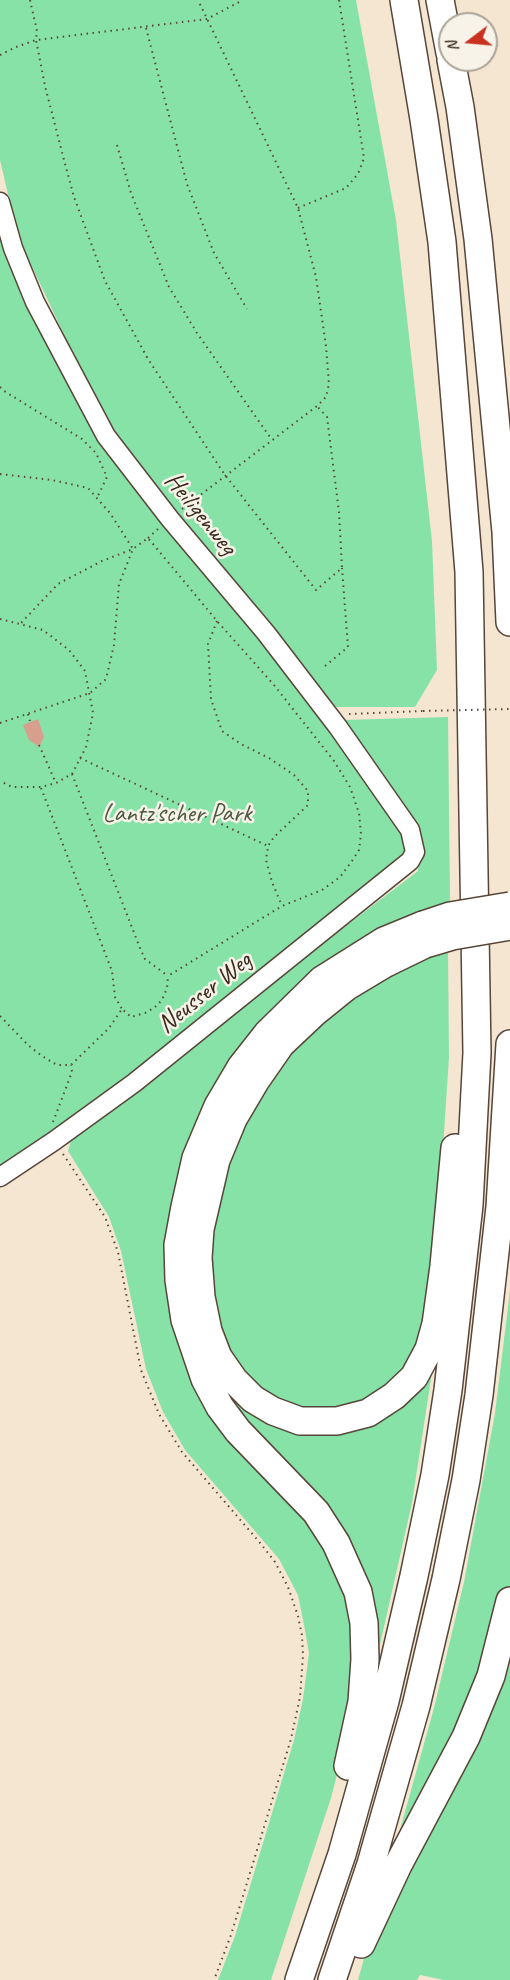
<!DOCTYPE html>
<html>
<head>
<meta charset="utf-8">
<style>
	body { margin:0 }
	#map { position:relative; width:510px; height:1980px; overflow:hidden; background:#f5e6d1; font-family:Caveat,sans-serif }
	canvas { display:block }
	.north { position:absolute; left:438px; top:12px; width:60px; height:60px; box-sizing:border-box; background:#f7f3e8; border:2px solid #aca397; border-radius:50%; rotate:254deg; font-size:16px; font-weight:700; line-height:24px; text-align:center; color:#3b2a1e }
	.north::after { content:''; display:block; margin:auto; width:21px; height:27px; background:#c8321e; clip-path:polygon(50% 0,100% 100%,50% 72%,0 100%) }
</style>
</head>
<body>
<div id="map">
<canvas width="510" height="1980"></canvas>
<div class="north">N</div>
</div>
<script>
const context = document.querySelector('canvas').getContext('2d');
context.lineJoin = 'round';
function fillPath(path, color) { context.fillStyle = color; context.fill(path, 'evenodd'); }
const shape = rows => new Path2D(rows.map(r => 'M' + r).join(''));
function strokePath(path, color, width, dash) { context.strokeStyle = color; context.lineWidth = width; context.lineCap = dash ? 'butt' : 'round'; context.setLineDash(dash || []); context.stroke(path); }
function write(font, color, halo, rows, align = 'center') {
  context.font = font + ' Caveat,sans-serif'; context.lineWidth = 5; context.setLineDash([]); context.textBaseline = 'middle'; context.strokeStyle = halo; context.fillStyle = color; for (const [text, x, y, turn = 0] of rows) {
    context.save(); context.translate(x, y); context.rotate((+turn || 0) * Math.PI / 180); context.textAlign = isNaN(turn) ? turn : align; if (halo) context.strokeText(text, 0, 0); context.fillText(text, 0, 0); context.restore();
  }
}
fillPath(shape([
	[0,0,356,0,396,220,432,541,437,670,415,707,335,707,274,636,131,461,92,394,18,237,0,160],
	[0,224,32,309,78,402,106,447,322,711,409,842,412,852,67,1127,0,1175],
	[448,717,450,902,390,927,239,1053,175,1317,288,1494,339,1562,356,1633,351,1720,331,1798,271,1980,218,1980,235,1936,294,1740,303,1699,309,1653,304,1625,298,1595,279,1559,185,1450,163,1412,146,1369,121,1251,109,1217,68,1151,73,1134,418,871,420,834,343,720],
	[448,951,449,1057,438,1224,423,1337,398,1380,360,1404,315,1412,270,1398,251,1386,222,1342,207,1254,231,1147,290,1049,357,989,423,958],
	[510,1291,510,1980,444,1980,420,1975,417,1980,358,1980,434,1708,464,1582,495,1413],
	[433,1366,412,1503,374,1671,372,1614,232,1408,219,1377,322,1432]
]), '#87e2a8');
fillPath(shape([
	[38,719,44,737,39,747,29,740,23,725]
]), '#d79f8e');
const minor = shape([
	[0,202,13,248,35,302,106,436,170,519,266,633,338,727,410,830,415,852,410,861,134,1083,54,1141,0,1177]
]);
const highway = shape([
	[440,0,450,53],
	[451,60,460,107,478,239,506,532,510,622],
	[425,944,386,963,346,987,315,1012,281,1044,256,1080,233,1119,216,1160,200,1229,198,1258,201,1297,208,1331,218,1357,234,1380,253,1399,273,1411,300,1421,337,1421,368,1413,394,1396,414,1377,429,1349,436,1324,444,1266,455,1148],
	[348,1766,362,1702,365,1659,364,1623,358,1592,336,1543,316,1512,238,1431,220,1407,205,1379,185,1320,179,1280,178,1245,185,1207,196,1158,218,1106,241,1067,267,1034,322,980,384,941,423,925],
	[361,1944,398,1865,466,1737,491,1676,510,1601],
	[299,1980,342,1854,385,1701,414,1576,435,1475,448,1390,469,1205,477,1053,469,572,442,242,424,119,404,0],
	[332,1980,371,1864,416,1706,446,1579,466,1480,479,1395,500,1207,510,1044]
]);
strokePath(minor, '#574639', 21);
strokePath(highway, '#574639', 30);
strokePath(shape([
	[30,0,37,31,36,40,45,86,64,160,74,197,105,281,148,359,225,475,316,590,342,568,339,512,327,417,317,406],
	[146,28,187,184,214,253,247,309],
	[0,55,16,47,36,40,207,19,243,0],
	[117,145,131,193,169,287,197,333,272,440],
	[298,208,346,188,358,174,364,158,339,0],
	[0,387,4,391,82,439,96,453,107,477,97,498],
	[0,474,52,480,88,488,110,513,133,549,102,561,58,584,21,623],
	[182,509,317,406,326,397,329,384,326,346,316,277,298,208,198,0],
	[148,538,159,528],
	[0,619,43,630,69,650,85,671,93,713,86,747,72,774,56,783,41,787,12,787,0,781],
	[217,621,208,644,211,699,222,731,241,744,269,758,294,775,308,791,308,805,274,837,268,846,266,860,272,882,282,906],
	[325,666,348,647,342,568],
	[28,714,30,721],
	[349,714,423,711],
	[0,723,90,693,106,679,114,645,119,584,133,549,148,538,217,621,274,685,334,761,350,787,359,813,361,834,359,850,352,861,340,877,322,890,282,906,168,976],
	[39,745,56,783],
	[80,758,268,846],
	[72,774,140,948,145,959,168,976],
	[41,788,112,971,115,997,122,1009],
	[0,1016,28,1045,42,1056,57,1065,71,1065,109,1028,122,1009,131,1017,145,1013,154,1008,162,1000,167,988,168,976],
	[53,1122,72,1072,71,1065],
	[63,1154,105,1217,118,1252,141,1370,159,1414,182,1452,261,1544,275,1562,288,1587,298,1616,302,1635,303,1655,300,1697,291,1739,231,1935,214,1980]
]), '#574639', 2, [1.5, 4.5]);
strokePath(minor, '#fff', 18);
strokePath(highway, '#fff', 27);
const highwayBridge = shape([
	[423,925,450,916,510,906],
	[425,944,452,936,510,926]
]);
strokePath(highwayBridge, '#574639', 30, []);
strokePath(shape([
	[423,711,510,709]
]), '#574639', 2, [1.5, 4.5]);
strokePath(highwayBridge, '#fff', 27);
write('26px', '#3b2a1e', '#f7f3e8', [
	["Heiligenweg",200,514,51],
	["Neusser Weg",205,993,-39]
]);
write('26px', '#4e5840', '#f7f3e8', [
	["Lantz'scher Park",177,814]
]);
</script>
</body>
</html>
